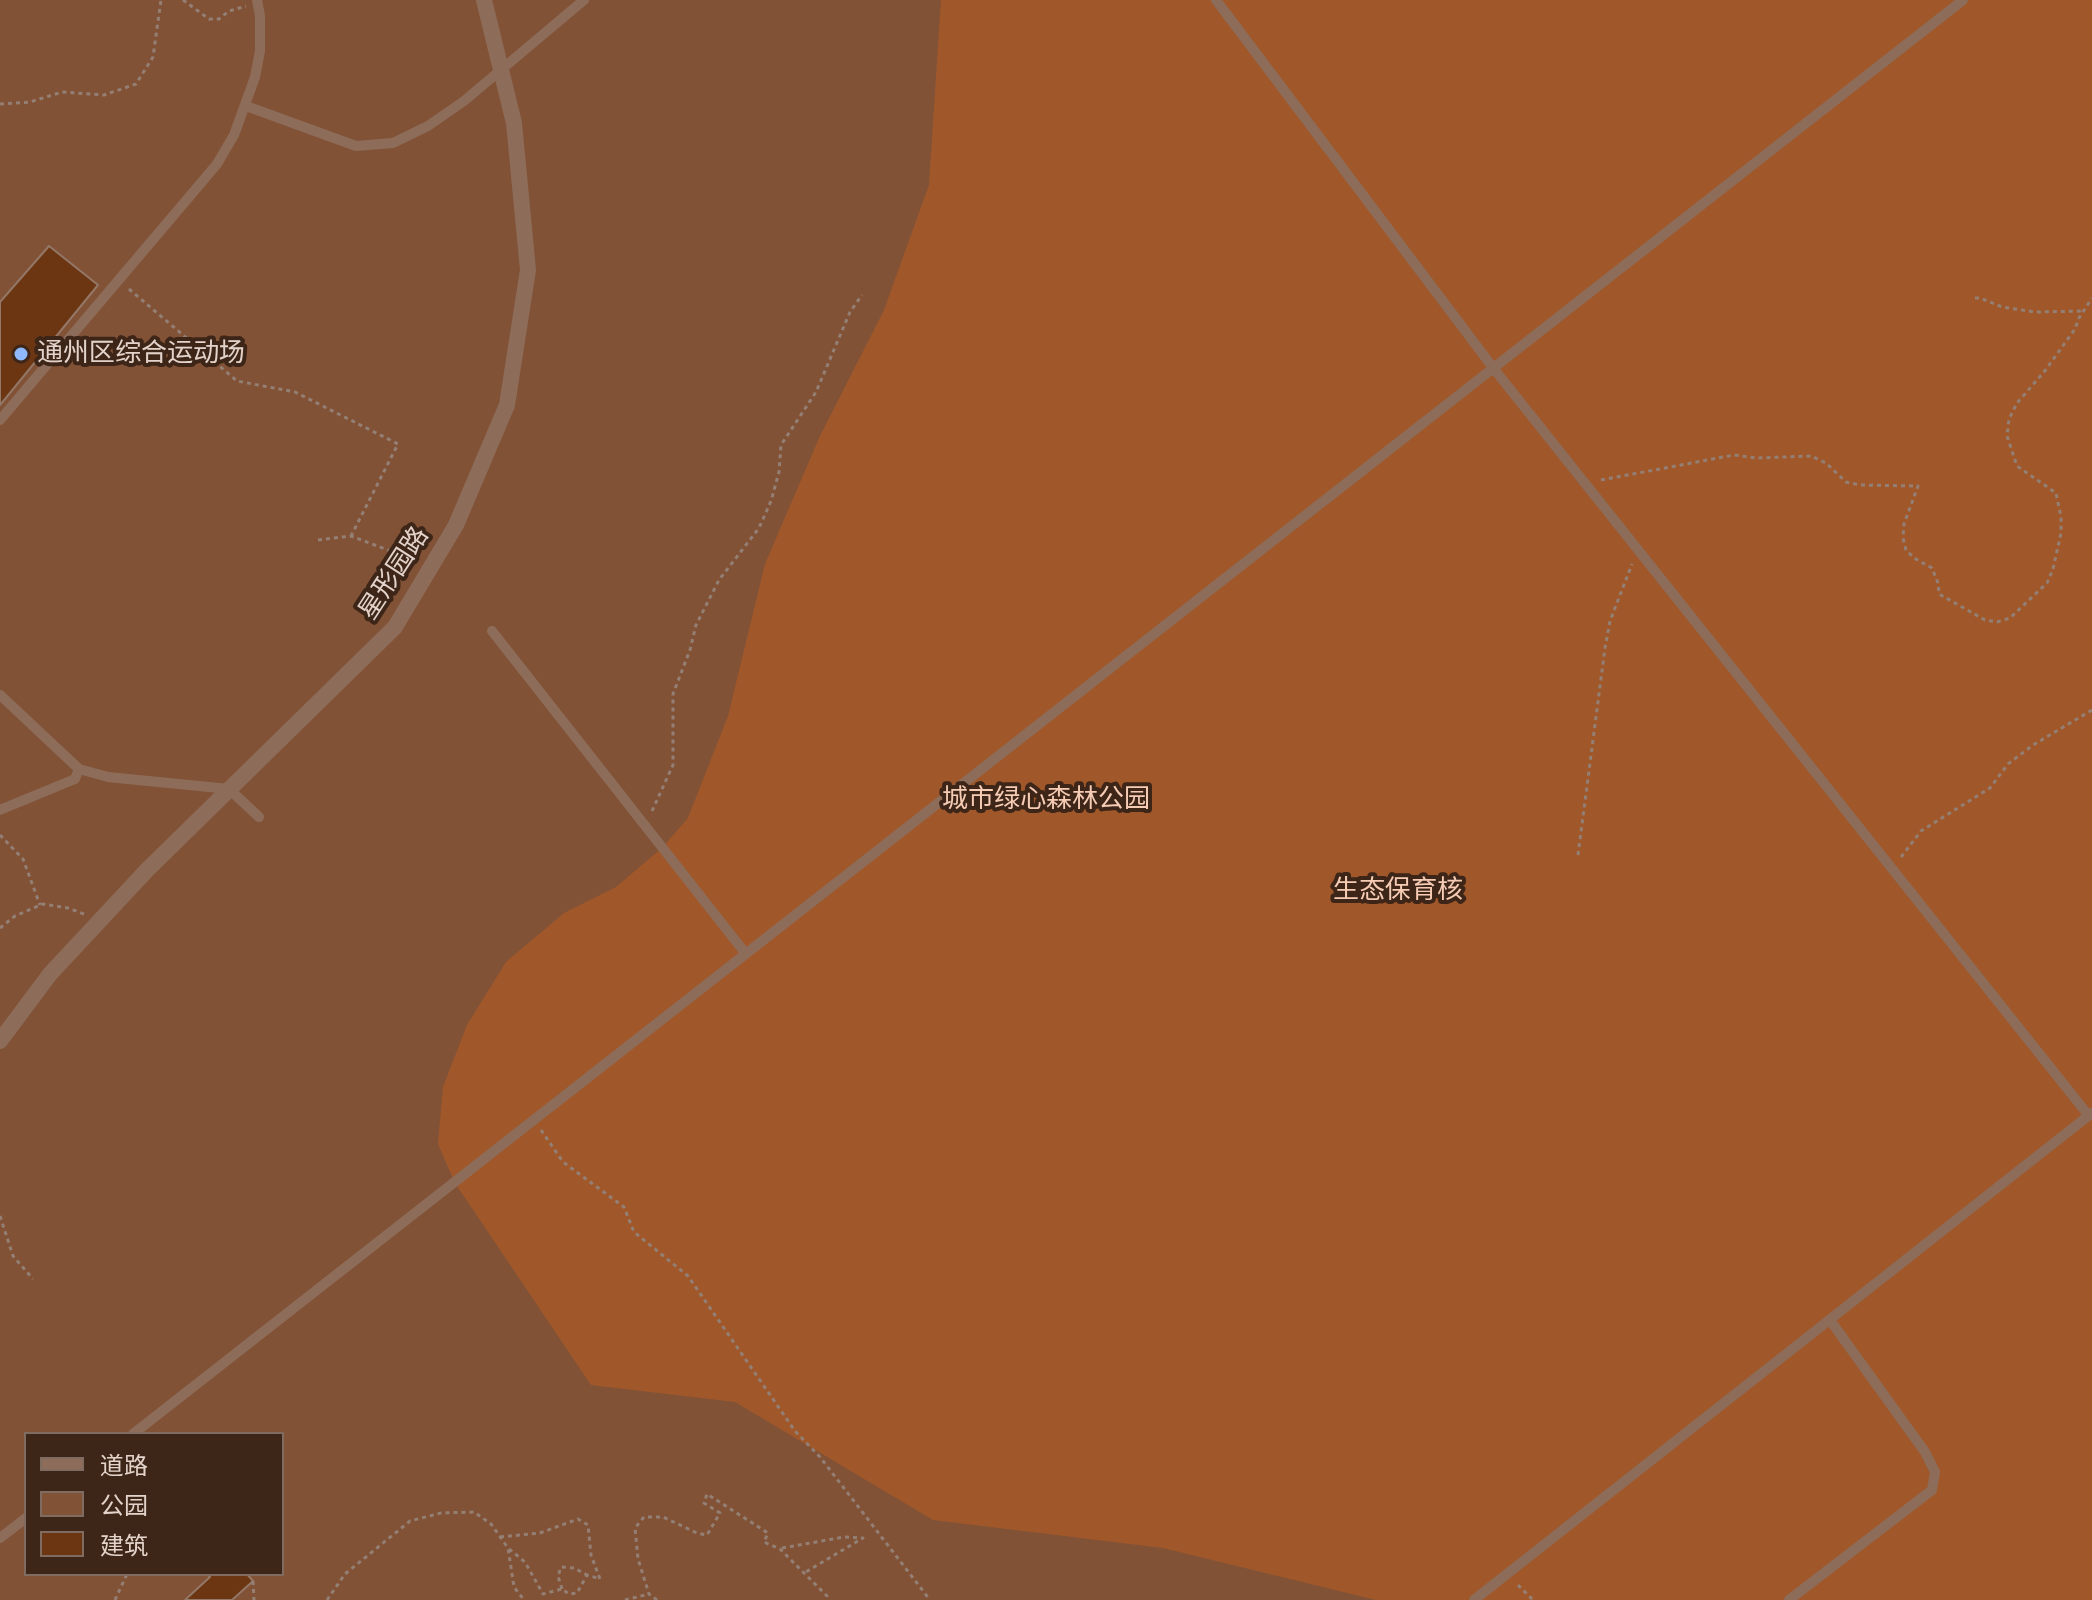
<!DOCTYPE html>
<html>
<head>
<meta charset="utf-8">
<style>
	body { margin:0 }
	#map { position:relative; width:2092px; height:1600px; overflow:hidden; background:#482f22; font-family:Poppins,"Noto Sans SC",sans-serif }
	canvas { display:block }
	.legend { position:absolute; left:24px; top:1432px; width:260px; height:144px; box-sizing:border-box; background:#3d2518; border:2px solid #7f6b5f; margin:0; padding:10px 14px; list-style:none; font-size:24px; color:#e3d3ca }
	.legend li { display:flex; align-items:center; gap:16px; height:40px }
	.legend b { width:40px; border:2px solid #7f6b5f }
</style>
</head>
<body>
<div id="map">
<canvas width="2092" height="1600"></canvas>
<ul class="legend">
<li><b style="height:10px;background:#8d6d5a"></b>道路</li>
<li><b style="height:22px;background:#825236"></b>公园</li>
<li><b style="height:22px;background:#6c3613"></b>建筑</li>
</ul>
</div>
<script>
const context = document.querySelector('canvas').getContext('2d');
context.lineJoin = 'round';
function fillPath(path, color) { context.fillStyle = color; context.fill(path, 'evenodd'); }
const shape = rows => new Path2D(rows.map(r => 'M' + r).join(''));
function strokePath(path, color, width, dash) { context.strokeStyle = color; context.lineWidth = width; context.lineCap = dash ? 'butt' : 'round'; context.setLineDash(dash || []); context.stroke(path); }
function write(font, color, halo, rows, align = 'center') {
  context.font = font + ' Poppins,"Noto Sans SC",sans-serif'; context.lineWidth = 8; context.setLineDash([]); context.textBaseline = 'middle'; context.strokeStyle = halo; context.fillStyle = color; for (const [text, x, y, turn = 0] of rows) {
    context.save(); context.translate(x, y); context.rotate((+turn || 0) * Math.PI / 180); context.textAlign = isNaN(turn) ? turn : align; if (halo) context.strokeText(text, 0, 0); context.fillText(text, 0, 0); context.restore();
  }
}
fillPath(shape([
	[0,0,2092,0,2092,1600,0,1600],
	[26,1434,282,1434,282,1574,26,1574]
]), '#825236');
fillPath(shape([
	[941,0,2092,0,2092,1600,1376,1600,1163,1548,933,1520,735,1402,591,1385,455,1183,438,1144,443,1087,467,1025,506,962,564,913,616,887,662,848,688,818,728,716,765,564,820,436,884,310,929,185]
]), '#a0582b');
const building = shape([
	[49,246,98,285,0,405,0,302,49,246],
	[207,1574,247,1574,253,1581,232,1600,185,1600,210,1577,207,1574]
]);
fillPath(building, '#6c3613');
strokePath(building, '#937767', 2);
strokePath(shape([
	[183,0,209,19,219,19,229,11,246,6],
	[0,104,30,102,62,92,104,95,136,84,153,57,161,0],
	[129,289,237,381,295,392,398,444,351,536],
	[1975,298,1980,298,2002,307,2035,312,2083,311],
	[1601,480,1734,455,1757,458,1811,456,1826,463,1846,482,1860,485,1918,486,1904,524,1903,538,1906,550,1914,558,1932,568,1938,583,1939,594,1985,620,1997,622,2010,618,2047,583,2053,569,2061,533,2061,517,2056,493,2017,466,2007,436,2009,419,2017,403,2044,372,2075,329,2079,318,2092,298],
	[318,540,351,536,414,560],
	[652,811,673,765,673,694,690,650,696,625,719,580,759,528,771,501,779,472,781,445,816,392,850,312,862,295],
	[0,835,23,859,40,905],
	[1578,855,1605,648,1610,621,1632,564],
	[1901,857,1921,831,1990,788,2008,764,2033,745,2092,710],
	[0,928,15,916,43,904,68,908,84,914],
	[541,1130,563,1162,624,1207,634,1232,688,1276,795,1431,820,1457,930,1600],
	[0,1216,13,1256,33,1279],
	[500,1537,540,1533,578,1519,588,1525,591,1555,600,1579,587,1575,577,1593,569,1594,562,1589,543,1594,525,1562,508,1548],
	[782,1548,844,1537,863,1538,804,1573],
	[253,1581,254,1600],
	[1518,1585,1533,1600],
	[562,1589,558,1576,561,1567,574,1568,587,1575],
	[115,1600,127,1574],
	[327,1600,345,1574,410,1521,441,1513,474,1512,491,1524,508,1548,514,1587,524,1600],
	[625,1600,649,1594],
	[657,1600,649,1594,638,1559,635,1528,644,1517,663,1517,697,1533,707,1535,720,1513,704,1503,707,1494,768,1533,764,1542,780,1549,827,1596,827,1600]
]), '#947f74', 3, [4, 4]);
strokePath(shape([
	[1216,0,1494,369,2089,1116],
	[246,106,356,146,393,143,428,126,464,101,584,0],
	[0,420,217,164,234,135,255,77,260,51,260,16,257,0],
	[492,631,746,954],
	[0,695,79,769,108,777,229,789,259,817],
	[0,810,75,779,79,769],
	[133,1434,1963,0],
	[0,1538,26,1518],
	[1474,1600,2092,1113],
	[1789,1600,1932,1490,1935,1472,1925,1452,1830,1320]
]), '#8d6d5a', 10);
strokePath(shape([
	[0,1041,50,974,147,870,395,627,456,525,507,405,528,270,514,123,484,0]
]), '#8d6d5a', 16);
for (const [x, y, r, color] of [
	[21,354,8,"#90b8fd"]
]) { const dot = new Path2D(); dot.arc(x, y, r, 0, 2 * Math.PI); context.fillStyle = color; context.fill(dot); strokePath(dot, '#3d2518', 3); }
write('26px', '#e3d3ca', '#3d2518', [
	["通州区综合运动场",37,354]
], 'left');
write('26px', '#e3d3ca', '#3d2518', [
	["星形园路",395,574,-57]
]);
write('26px', '#f5cbb4', '#3d2518', [
	["城市绿心森林公园",1046,800],
	["生态保育核",1398,891]
]);
</script>
</body>
</html>
